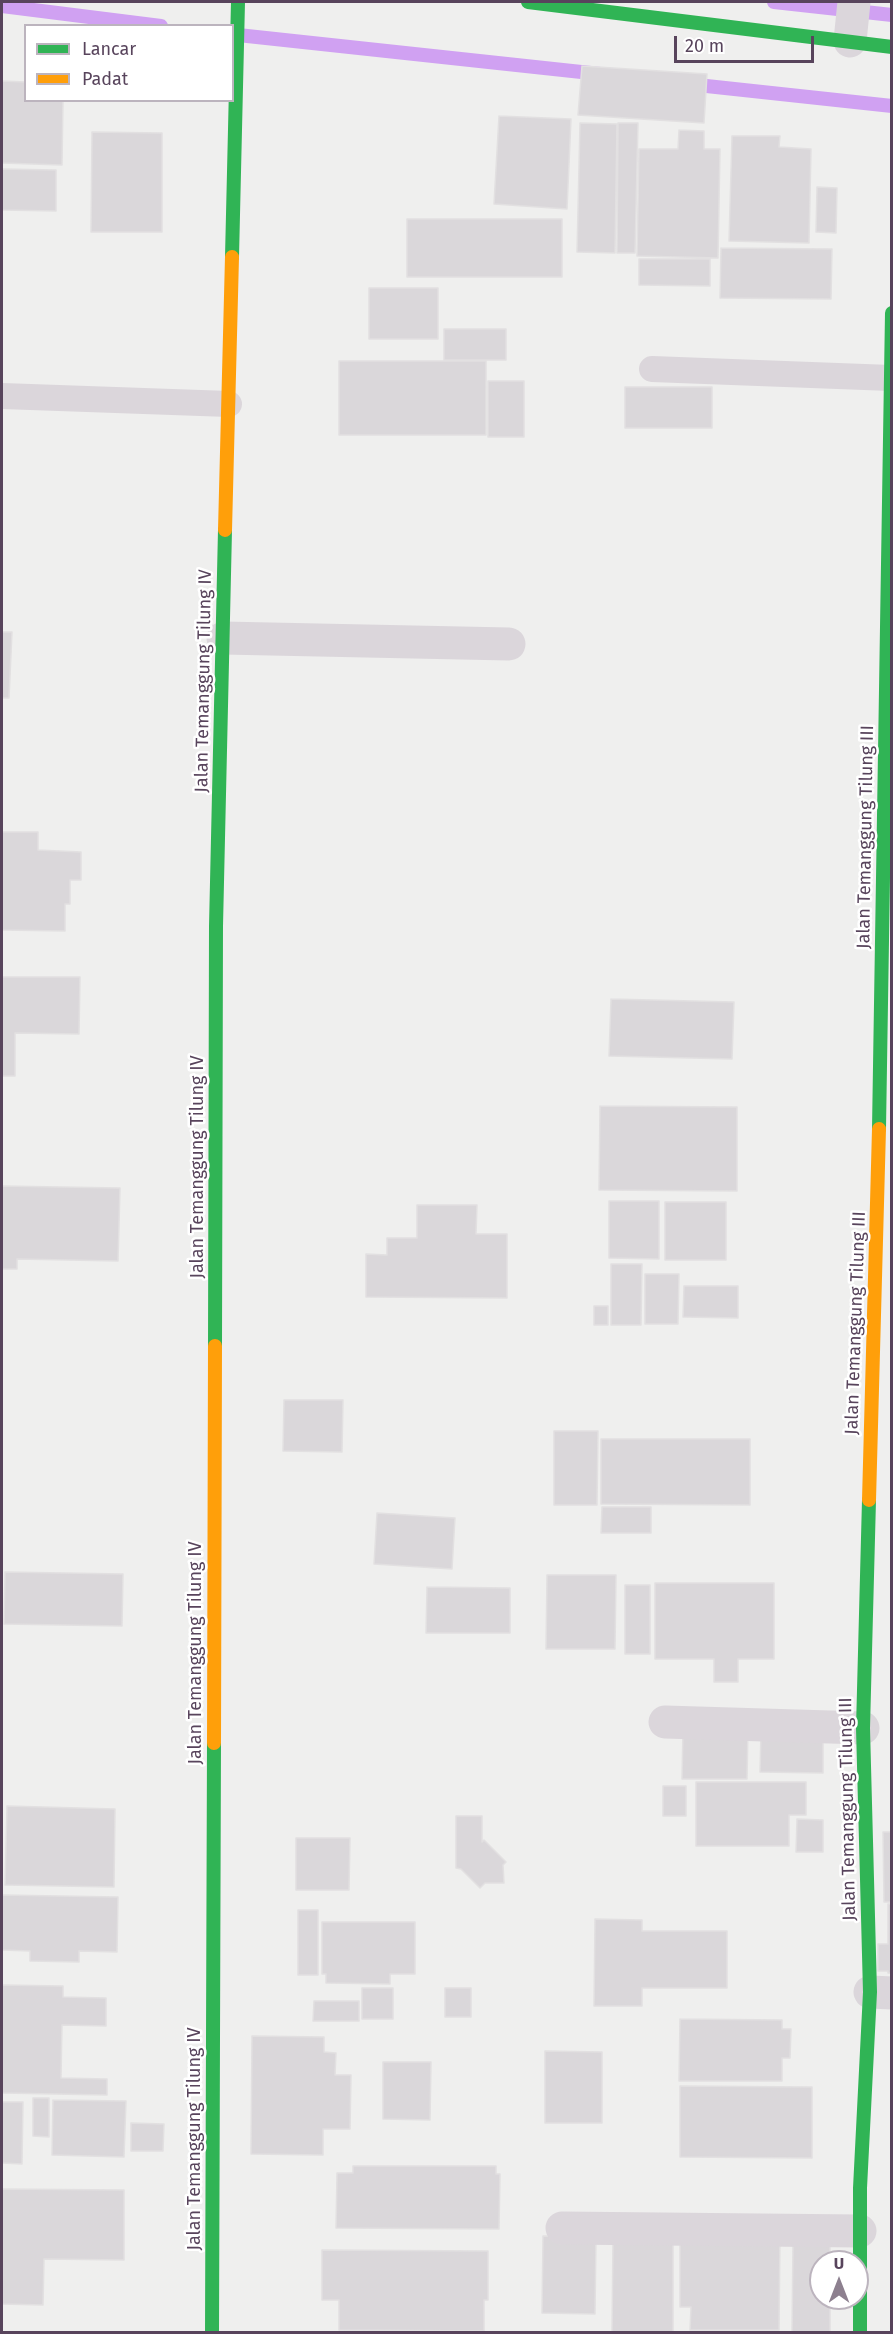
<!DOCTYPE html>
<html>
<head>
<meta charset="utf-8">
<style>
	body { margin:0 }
	#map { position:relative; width:893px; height:2334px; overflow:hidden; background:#efefee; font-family:"Fira Sans",sans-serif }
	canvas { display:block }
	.frame { position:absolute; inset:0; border:3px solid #58445c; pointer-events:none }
	.legend { position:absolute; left:24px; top:24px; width:210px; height:78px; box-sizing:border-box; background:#fff; border:2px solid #bcb4be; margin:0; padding:8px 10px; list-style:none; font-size:18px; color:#58445c }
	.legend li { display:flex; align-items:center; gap:12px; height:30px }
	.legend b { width:30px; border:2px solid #bcb4be }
	.north { position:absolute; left:809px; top:2250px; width:60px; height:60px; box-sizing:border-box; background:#fff; border:2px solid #bcb4be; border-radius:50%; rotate:0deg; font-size:16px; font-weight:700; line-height:24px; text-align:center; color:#58445c }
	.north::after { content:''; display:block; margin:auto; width:21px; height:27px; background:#8d808f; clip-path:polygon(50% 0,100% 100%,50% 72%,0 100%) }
	.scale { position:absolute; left:674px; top:36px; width:140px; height:27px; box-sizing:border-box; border:3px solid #58445c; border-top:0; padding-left:8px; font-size:18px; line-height:21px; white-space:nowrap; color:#58445c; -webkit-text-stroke:4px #fff; paint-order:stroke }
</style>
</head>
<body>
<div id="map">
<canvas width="893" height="2334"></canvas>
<div class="frame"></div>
<ul class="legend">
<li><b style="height:8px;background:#30b455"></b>Lancar</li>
<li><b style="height:8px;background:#ff9f0a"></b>Padat</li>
</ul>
<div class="north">U</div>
<div class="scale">20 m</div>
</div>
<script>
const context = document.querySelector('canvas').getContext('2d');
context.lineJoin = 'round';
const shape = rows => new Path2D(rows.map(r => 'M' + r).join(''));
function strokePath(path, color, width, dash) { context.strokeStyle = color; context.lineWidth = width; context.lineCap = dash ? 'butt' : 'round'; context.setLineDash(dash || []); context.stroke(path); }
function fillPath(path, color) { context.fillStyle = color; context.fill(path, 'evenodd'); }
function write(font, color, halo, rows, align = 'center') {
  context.font = font + ' "Fira Sans",sans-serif'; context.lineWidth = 5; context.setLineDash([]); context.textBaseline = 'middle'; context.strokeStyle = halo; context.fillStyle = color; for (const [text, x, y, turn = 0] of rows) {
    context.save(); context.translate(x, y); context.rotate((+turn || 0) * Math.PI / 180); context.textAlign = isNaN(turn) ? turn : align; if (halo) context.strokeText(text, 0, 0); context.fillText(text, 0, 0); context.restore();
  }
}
strokePath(shape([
	[774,2,892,15],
	[2,6,161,26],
	[238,35,600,74],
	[688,84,892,106]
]), '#d0a1f2', 14);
const building = shape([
	[582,66,707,74,704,123,578,115,582,66],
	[2,81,26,82,26,100,63,100,62,165,2,163,2,81],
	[499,116,571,119,567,209,494,204,499,116],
	[580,123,617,124,615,253,577,252,580,123],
	[618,123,638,123,635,253,617,253,618,123],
	[679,130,704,131,704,149,720,149,718,258,637,256,639,149,678,149,679,130],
	[92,132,162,133,162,232,91,232,92,132],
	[732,136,780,136,779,147,811,149,809,243,729,241,732,136],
	[2,169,56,170,56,211,2,210,2,169],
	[817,187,837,188,836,233,816,232,817,187],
	[407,219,562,219,562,277,407,277,407,219],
	[721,248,832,249,831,299,720,298,721,248],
	[639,259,710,259,710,286,639,285,639,259],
	[369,288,438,288,438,339,369,339,369,288],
	[444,329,506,329,506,360,444,360,444,329],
	[339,361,486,361,486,435,339,435,339,361],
	[488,381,524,381,524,437,488,437,488,381],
	[625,387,712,387,712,428,625,428,625,387],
	[2,632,12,632,9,698,2,698,2,632],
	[2,832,38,832,38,850,81,852,81,880,70,880,70,904,65,904,65,931,2,930,2,832],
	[2,977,80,977,79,1034,15,1033,15,1076,2,1076,2,977],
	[611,999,734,1002,732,1059,609,1056,611,999],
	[600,1106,737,1107,737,1191,599,1190,600,1106],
	[2,1186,120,1188,118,1261,17,1259,17,1269,2,1269,2,1186],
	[609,1201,659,1201,659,1259,609,1258,609,1201],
	[665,1202,726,1202,726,1260,665,1260,665,1202],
	[417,1205,477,1205,476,1234,507,1234,507,1298,366,1297,366,1254,387,1255,387,1238,417,1238,417,1205],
	[611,1264,642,1264,641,1325,611,1325,611,1264],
	[645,1274,679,1274,678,1324,645,1324,645,1274],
	[684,1286,738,1286,738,1318,683,1317,684,1286],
	[594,1306,608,1306,608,1325,594,1325,594,1306],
	[284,1400,343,1400,342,1452,283,1451,284,1400],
	[554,1431,598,1431,597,1505,554,1505,554,1431],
	[601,1439,750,1439,750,1505,601,1504,601,1439],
	[602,1507,651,1507,651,1533,601,1533,602,1507],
	[377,1513,455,1518,452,1569,374,1564,377,1513],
	[5,1572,123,1574,122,1626,4,1624,5,1572],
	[547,1575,616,1575,615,1649,546,1649,547,1575],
	[655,1583,774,1583,774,1659,738,1659,738,1682,714,1682,714,1659,655,1659,655,1583],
	[625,1585,650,1585,650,1654,625,1654,625,1585],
	[427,1587,510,1588,510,1633,426,1633,427,1587],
	[683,1728,748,1729,747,1779,682,1779,683,1728],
	[761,1732,823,1732,823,1773,760,1772,761,1732],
	[696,1782,806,1782,806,1815,789,1815,789,1846,696,1846,696,1782],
	[663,1786,686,1786,686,1816,663,1816,663,1786],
	[7,1806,115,1809,114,1887,5,1885,7,1806],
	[456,1816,482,1816,482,1842,484,1840,506,1862,503,1865,504,1883,485,1883,480,1888,461,1869,456,1868,456,1816],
	[797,1819,823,1820,823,1852,796,1852,797,1819],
	[883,1832,892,1832,892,1902,884,1902,883,1832],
	[296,1838,350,1838,349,1890,296,1890,296,1838],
	[2,1895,118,1897,117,1952,79,1951,79,1962,30,1961,30,1951,2,1950,2,1895],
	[888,1904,892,1904,892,1973,888,1973,888,1971,878,1971,878,1944,888,1944,888,1904],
	[298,1910,318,1910,318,1975,298,1975,298,1910],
	[595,1919,642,1920,642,1931,727,1931,727,1988,642,1988,642,2006,594,2006,595,1919],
	[322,1922,415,1922,415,1974,390,1974,390,1984,326,1983,326,1974,322,1974,322,1922],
	[2,1985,63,1986,63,1997,106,1998,106,2026,62,2025,61,2078,107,2079,107,2095,2,2093,2,1985],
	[362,1988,393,1988,393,2019,362,2019,362,1988],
	[445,1988,471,1988,471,2017,445,2017,445,1988],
	[314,2001,359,2001,359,2021,313,2021,314,2001],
	[680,2019,782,2020,782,2029,791,2029,790,2058,782,2058,782,2081,679,2081,680,2019],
	[252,2036,324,2037,324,2052,336,2053,335,2075,351,2075,350,2129,323,2129,323,2155,251,2154,252,2036],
	[545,2051,602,2052,602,2123,545,2123,545,2051],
	[383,2062,431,2062,430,2120,383,2119,383,2062],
	[680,2086,812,2087,812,2158,680,2157,680,2086],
	[33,2098,49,2098,49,2137,33,2136,33,2098],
	[53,2100,126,2101,124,2157,52,2155,53,2100],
	[2,2102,23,2102,22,2164,2,2163,2,2102],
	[131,2123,164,2124,163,2151,131,2151,131,2123],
	[353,2166,496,2166,496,2174,500,2174,499,2229,336,2228,337,2173,353,2173,353,2166],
	[2,2189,124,2190,124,2260,44,2259,43,2305,2,2304,2,2189],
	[680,2234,780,2235,779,2330,690,2330,691,2307,680,2307,680,2234],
	[543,2236,596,2237,595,2314,542,2313,543,2236],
	[613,2237,673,2238,673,2332,612,2332,613,2237],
	[793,2242,830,2243,830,2262,821,2262,821,2298,830,2298,830,2332,792,2332,793,2242],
	[322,2250,488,2251,488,2300,484,2300,484,2331,339,2330,339,2300,322,2300,322,2250]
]);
fillPath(building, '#dad7da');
strokePath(building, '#e2e0e1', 1.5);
strokePath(shape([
	[652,369,891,378],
	[2,396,229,404]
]), '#dbd6db', 26);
strokePath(shape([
	[850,41,854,2],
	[223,638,509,644],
	[665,1722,863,1728],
	[870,1992,892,1993],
	[562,2228,860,2231]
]), '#dbd6db', 33);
strokePath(shape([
	[528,2,892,47],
	[232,257,238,2],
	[879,1129,892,313],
	[215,1346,216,926,225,530],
	[212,2332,214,1743],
	[860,2332,860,2188,870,1992,863,1728,869,1500]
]), '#30b455', 14);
strokePath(shape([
	[225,530,232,257],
	[869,1500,879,1129],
	[214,1743,215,1346]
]), '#ff9f0a', 14);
write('18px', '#58445c', '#fff', [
	["Jalan Temanggung Tilung IV",204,681,-89],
	["Jalan Temanggung Tilung III",866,837,-89],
	["Jalan Temanggung Tilung IV",198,1167,-90],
	["Jalan Temanggung Tilung III",856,1323,-88],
	["Jalan Temanggung Tilung IV",196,1653,-90],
	["Jalan Temanggung Tilung III",848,1809,-91],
	["Jalan Temanggung Tilung IV",195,2139,-90]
]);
</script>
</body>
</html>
